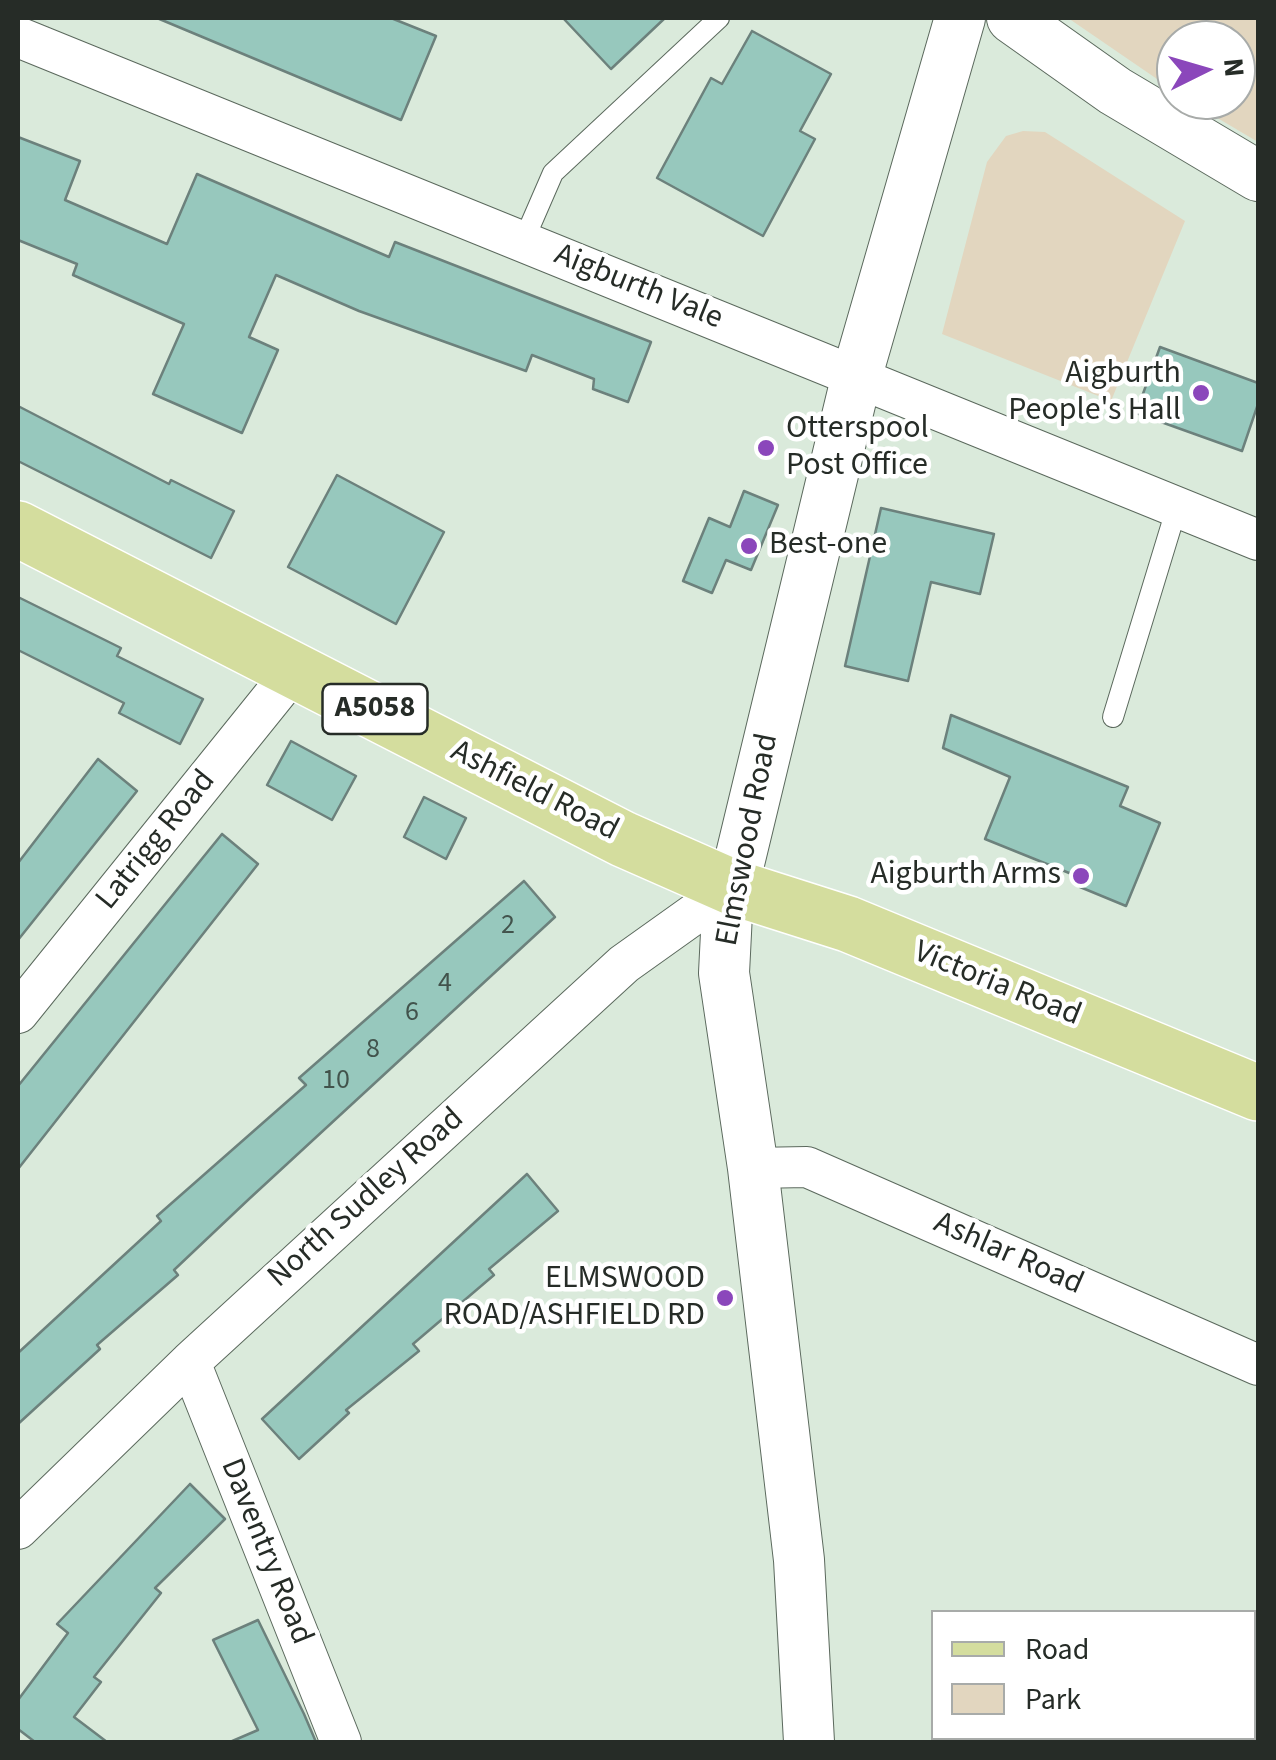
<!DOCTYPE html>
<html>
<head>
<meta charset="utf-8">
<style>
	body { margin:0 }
	#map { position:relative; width:1276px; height:1760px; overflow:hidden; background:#daeadb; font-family:"Source Sans 3",sans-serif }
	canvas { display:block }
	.frame { position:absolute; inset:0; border:20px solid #262c27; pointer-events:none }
	.legend { position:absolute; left:931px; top:1610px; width:325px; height:130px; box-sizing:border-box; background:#fff; border:2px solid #a8aba9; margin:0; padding:12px 18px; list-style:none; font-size:30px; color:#262c27 }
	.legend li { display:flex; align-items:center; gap:20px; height:50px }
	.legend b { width:50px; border:2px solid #a8aba9 }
	.north { position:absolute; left:1156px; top:20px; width:100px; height:100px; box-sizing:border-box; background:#fff; border:2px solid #a8aba9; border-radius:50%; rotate:85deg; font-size:28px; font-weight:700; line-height:40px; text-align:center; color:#262c27 }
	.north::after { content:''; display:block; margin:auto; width:35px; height:45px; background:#8b47bb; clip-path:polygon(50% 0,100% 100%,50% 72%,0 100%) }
</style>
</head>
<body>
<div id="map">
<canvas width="1276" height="1760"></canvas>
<div class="frame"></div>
<ul class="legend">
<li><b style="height:12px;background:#d4dd9e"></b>Road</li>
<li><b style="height:28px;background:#e2d6bf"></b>Park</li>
</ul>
<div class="north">N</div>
</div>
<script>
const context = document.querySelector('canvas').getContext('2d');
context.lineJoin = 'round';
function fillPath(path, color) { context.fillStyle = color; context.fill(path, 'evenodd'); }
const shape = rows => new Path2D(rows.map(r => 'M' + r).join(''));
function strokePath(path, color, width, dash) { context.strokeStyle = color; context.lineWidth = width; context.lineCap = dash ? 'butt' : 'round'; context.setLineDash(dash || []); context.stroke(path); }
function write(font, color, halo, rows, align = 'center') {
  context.font = font + ' "Source Sans 3",sans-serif'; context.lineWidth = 9; context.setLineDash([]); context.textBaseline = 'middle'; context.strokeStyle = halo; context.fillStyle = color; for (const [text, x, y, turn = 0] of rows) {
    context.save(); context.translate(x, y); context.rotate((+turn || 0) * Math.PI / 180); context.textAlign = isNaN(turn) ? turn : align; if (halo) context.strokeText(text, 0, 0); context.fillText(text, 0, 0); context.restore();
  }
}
fillPath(shape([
	[1068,18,1258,18,1258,142,1187,100,1236,100,1236,40,1176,40,1176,92],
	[1023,131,1045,132,1185,221,1111,401,942,334,987,162,1006,136]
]), '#e2d6bf');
const building = shape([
	[157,18,391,18,436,36,401,120,157,18],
	[563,18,665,18,611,69,563,18],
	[752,31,831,74,800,131,815,139,763,236,657,178,711,78,722,84,752,31],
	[18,137,80,161,65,200,167,244,197,174,389,257,395,242,651,342,628,402,593,389,594,379,532,355,526,371,359,311,276,275,249,337,278,350,242,433,153,394,184,324,73,275,77,264,18,240,18,137],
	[1160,347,1258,383,1258,404,1242,451,1136,413,1160,347],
	[18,406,169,484,171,480,234,511,211,558,18,461,18,406],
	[337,475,444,532,396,624,288,567,337,475],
	[744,491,778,505,751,570,726,560,712,593,683,581,709,518,730,527,744,491],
	[881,508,994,534,980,594,931,582,908,681,845,666,881,508],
	[18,597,121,648,117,656,203,699,180,744,119,713,124,703,18,650,18,597],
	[951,715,1128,787,1120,806,1160,823,1126,906,1080,887,1084,879,985,839,1010,777,943,748,951,715],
	[291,741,356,776,332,820,267,785,291,741],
	[98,759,137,791,18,940,18,863,98,759],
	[424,797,466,818,446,859,404,837,424,797],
	[222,834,258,864,18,1169,18,1086,222,834],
	[524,881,555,917,249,1199,174,1270,178,1275,97,1345,100,1349,18,1424,18,1353,161,1221,157,1216,306,1085,299,1078,524,881],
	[527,1174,558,1211,489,1269,494,1275,413,1344,419,1351,346,1410,349,1413,299,1459,262,1419,527,1174],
	[190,1484,225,1519,155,1588,161,1593,94,1677,101,1682,74,1717,107,1742,35,1742,18,1729,18,1700,68,1633,57,1624,190,1484],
	[258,1620,304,1714,316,1742,230,1742,258,1730,213,1640,258,1620]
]);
fillPath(building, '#97c8bd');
strokePath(building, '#6c817c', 2.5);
const service = shape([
	[523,242,553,173,719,18],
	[1113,717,1177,507]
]);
const minor = shape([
	[18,37,1258,540],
	[18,1013,296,668],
	[753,1168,807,1167,1258,1365],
	[190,1362,341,1742],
	[18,1529,190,1362,624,964,732,887]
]);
const tertiary = shape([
	[1012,18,1115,91,1258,176],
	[809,1742,799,1560,753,1168,724,973,727,913,857,375,960,18]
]);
const primary = shape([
	[18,529,623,839,732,887,848,924,1258,1093]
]);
strokePath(service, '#5b695d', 22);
strokePath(minor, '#5b695d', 42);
strokePath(tertiary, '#5b695d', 52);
strokePath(primary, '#fff', 58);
strokePath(service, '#fff', 20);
strokePath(minor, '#fff', 40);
strokePath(tertiary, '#fff', 50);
strokePath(primary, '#d4dd9e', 55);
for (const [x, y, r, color] of [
	[1201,393,10,"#8b47bb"],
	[766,448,10,"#8b47bb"],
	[749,546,10,"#8b47bb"],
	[1081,876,10,"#8b47bb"],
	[725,1298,10,"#8b47bb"]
]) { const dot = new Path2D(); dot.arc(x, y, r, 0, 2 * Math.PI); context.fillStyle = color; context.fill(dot); strokePath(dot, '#fff', 4); }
write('28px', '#42534c', null, [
	["2",508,927],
	["4",445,985],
	["6",412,1014],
	["8",373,1051],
	["10",336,1082]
]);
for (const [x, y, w] of [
	[375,709,105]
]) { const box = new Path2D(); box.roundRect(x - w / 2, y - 25, w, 50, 8); context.fillStyle = '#fff'; context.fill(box); strokePath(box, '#262c27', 2.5); }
write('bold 30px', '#262c27', null, [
	["A5058",375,709]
]);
write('32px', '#262c27', '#fff', [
	["Aigburth Vale",638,288,22],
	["Ashfield Road",534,792,27],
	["Elmswood Road",749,840,-79],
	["Latrigg Road",157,841,-51],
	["Victoria Road",997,985,22],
	["North Sudley Road",367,1199,-42],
	["Ashlar Road",1008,1255,24],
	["Daventry Road",265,1552,68]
]);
write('32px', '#262c27', '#fff', [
	["Aigburth",1181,375],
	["People's Hall",1181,412],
	["Otterspool",786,430,"left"],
	["Post Office",786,467,"left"],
	["Best-one",769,546,"left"],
	["Aigburth Arms",1061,876],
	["ELMSWOOD",705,1280],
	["ROAD/ASHFIELD RD",705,1317]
], 'right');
</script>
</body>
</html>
